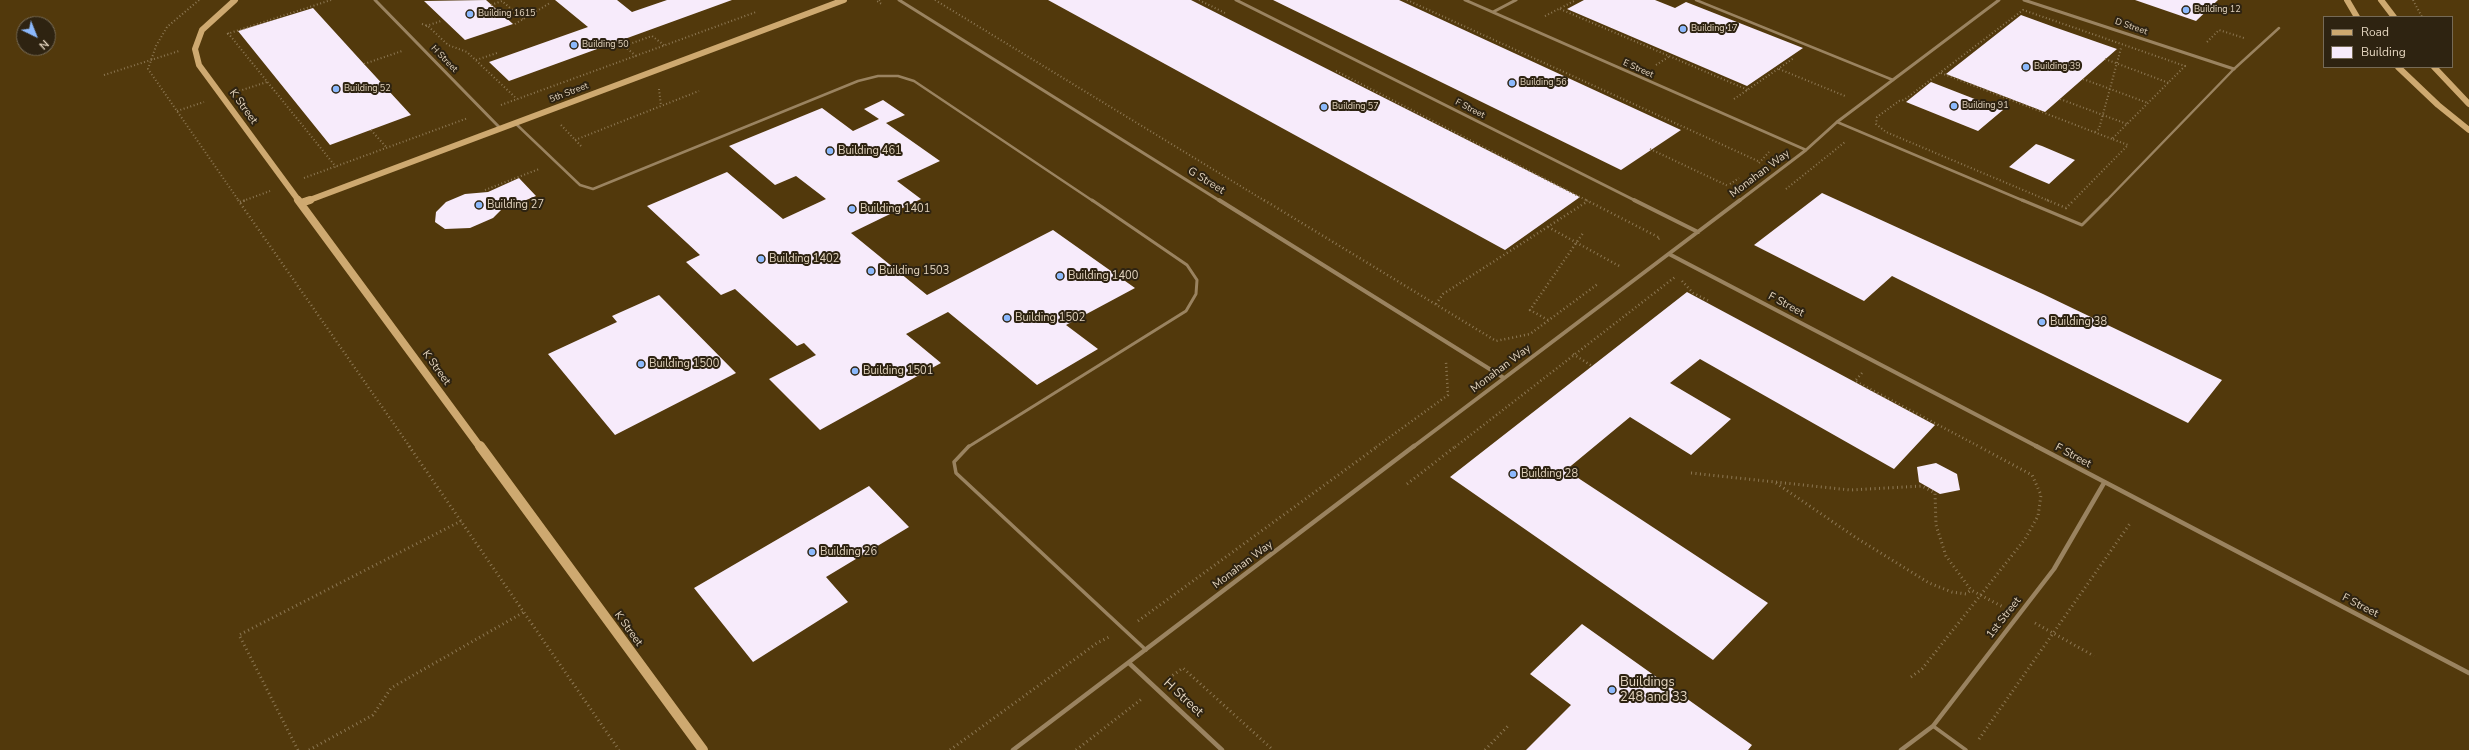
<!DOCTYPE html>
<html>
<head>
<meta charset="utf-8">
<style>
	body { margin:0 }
	#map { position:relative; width:2469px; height:750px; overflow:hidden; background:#52390c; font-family:"Nunito Sans",sans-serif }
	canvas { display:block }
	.legend { position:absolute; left:2323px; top:16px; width:130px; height:52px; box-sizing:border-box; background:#2e2311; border:1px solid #766a56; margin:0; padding:5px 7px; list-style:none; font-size:12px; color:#e3d4be }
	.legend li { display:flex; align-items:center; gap:8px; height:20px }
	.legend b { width:20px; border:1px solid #766a56 }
	.north { position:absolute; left:16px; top:16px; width:40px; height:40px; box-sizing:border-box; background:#2e2311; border:1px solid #766a56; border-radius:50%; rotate:137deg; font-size:11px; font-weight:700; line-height:16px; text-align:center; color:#e3d4be }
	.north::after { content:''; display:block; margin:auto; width:14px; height:18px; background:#8cb9fc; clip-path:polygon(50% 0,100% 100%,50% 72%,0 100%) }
</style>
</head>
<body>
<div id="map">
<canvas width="2469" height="750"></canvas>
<ul class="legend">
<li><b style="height:5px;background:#cea970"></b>Road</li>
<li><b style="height:11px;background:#f7ebfb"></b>Building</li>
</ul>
<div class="north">N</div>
</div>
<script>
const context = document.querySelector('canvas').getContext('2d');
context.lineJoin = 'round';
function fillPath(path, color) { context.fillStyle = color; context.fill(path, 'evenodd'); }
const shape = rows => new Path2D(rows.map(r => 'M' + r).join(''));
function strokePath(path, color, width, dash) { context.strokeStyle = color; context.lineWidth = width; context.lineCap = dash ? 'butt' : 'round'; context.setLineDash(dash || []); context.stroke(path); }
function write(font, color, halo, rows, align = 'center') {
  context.font = font + ' "Nunito Sans",sans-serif'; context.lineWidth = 4; context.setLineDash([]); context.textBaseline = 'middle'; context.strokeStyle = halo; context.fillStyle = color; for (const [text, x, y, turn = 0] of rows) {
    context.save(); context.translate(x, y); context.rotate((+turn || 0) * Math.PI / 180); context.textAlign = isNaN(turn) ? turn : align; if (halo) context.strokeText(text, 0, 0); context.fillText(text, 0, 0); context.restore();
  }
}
fillPath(shape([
	[486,0,513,24,465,40,424,1],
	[555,0,617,0,632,12,667,0,732,0,509,81,489,62,588,27],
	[1048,0,1191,0,1580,197,1505,250],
	[1273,0,1399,0,1681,130,1621,170],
	[1584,0,1655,0,1675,8,1686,2,1803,48,1747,86,1567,9],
	[2135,0,2218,0,2196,21],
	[313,8,364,64,411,115,330,145,238,31],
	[2021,15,2054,27,2117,49,2045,112,1946,74],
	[1931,82,2003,110,1978,131,1906,102],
	[883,100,905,115,886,123,940,161,897,181,921,199,851,233,927,295,1053,230,1135,288,1066,325,1098,349,1037,385,948,312,906,334,941,363,820,430,769,379,816,355,804,343,797,346,735,289,721,295,686,262,700,255,647,206,727,172,783,219,826,199,796,176,775,185,729,146,822,108,853,131,879,119,864,109],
	[2036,144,2042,146,2075,160,2049,184,2009,167],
	[519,178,536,196,509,207,503,208,493,218,470,228,445,229,435,222,436,212,446,202,465,194,488,192],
	[1822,193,2043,294,2222,380,2188,423,1892,276,1864,301,1754,245],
	[1687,292,1935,425,1894,469,1700,359,1670,383,1731,419,1691,455,1630,417,1566,470,1768,603,1713,660,1450,477],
	[659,295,736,373,615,435,548,354,617,322,612,316],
	[1936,463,1957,474,1960,490,1940,494,1919,482,1917,467],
	[869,486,909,527,826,577,848,602,753,662,694,588],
	[1582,624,1752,745,1748,750,1526,750,1571,705,1530,674]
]), '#f7ebfb');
strokePath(shape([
	[199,0,167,27,156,46,148,69,239,201],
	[880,0,877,1,883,5],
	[935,0,1265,201],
	[1199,0,1225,13],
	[1407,0,1760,162],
	[2413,0,2422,17],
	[491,5,502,1,523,19],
	[1560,9,1748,90],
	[1545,16,1576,0],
	[422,24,428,26,448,45,467,52,517,99],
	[515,24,550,3],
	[426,26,441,21],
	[228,33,336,167],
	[227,34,331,0],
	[2207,42,2219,30,2244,38],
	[636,56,624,46,652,36,664,45],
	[2105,59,2169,83],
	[476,60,497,53],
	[364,64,402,51],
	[1656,65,1670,56],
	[1779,69,1845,96],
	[1336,71,1588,201],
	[1941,73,2112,139],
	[104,75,179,51],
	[2083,79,2148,103],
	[659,89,661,106],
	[239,91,267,82],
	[1734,99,1794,58],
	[2060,99,2127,124],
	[501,105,756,12],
	[177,111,204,102],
	[561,125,581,146],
	[371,130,387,148],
	[2095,132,2099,129,2121,48],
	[575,140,699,91],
	[1650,149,1728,186],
	[1759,163,1769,152],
	[304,178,468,118],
	[1730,184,1739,178],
	[1786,189,1845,142],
	[485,190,539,169],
	[243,201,270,191],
	[2049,201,1886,132,1876,124,1877,117,1899,101,1904,100,2023,10,2185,66,2112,139,2128,145,2073,201]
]), '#8d7854', 2, [1, 2.5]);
strokePath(shape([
	[238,200,410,447],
	[1264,200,1496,341,1530,334,1599,283],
	[1586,200,1660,238,1658,239],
	[2047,200,2066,208,2074,200],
	[240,202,246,200],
	[1548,227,1621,267],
	[1682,281,1693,293,1709,301],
	[1436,304,1443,294,1588,201],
	[1548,320,1530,310,1583,233],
	[1573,354,1592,366],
	[1862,373,1855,381,1980,447],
	[1376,447,1448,395,1446,362],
	[1455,447,1675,277]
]), '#8d7854', 2.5, [1, 3]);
strokePath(shape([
	[409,446,619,750],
	[1691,473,1850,490,1922,486,1935,493,1936,525,1946,556,1971,590,2003,607],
	[1776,483,1855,537,1929,583,1952,592,1966,594,1971,590],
	[1407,484,1456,446],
	[1138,621,1378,446],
	[2035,623,2094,656],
	[1911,677,1922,669,2025,539,2038,516,2041,495,2032,475,1978,446],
	[1169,678,1183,668,1273,750],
	[1979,739,2131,522],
	[298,750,239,635,461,521],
	[309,750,373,715,391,688,524,612],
	[950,750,1097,643,1109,637],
	[1076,750,1143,698],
	[1485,750,1508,726]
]), '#8d7854', 3, [1, 3.5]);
strokePath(shape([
	[1696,0,1893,80],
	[1837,122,2024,201],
	[515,123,580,185,593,189,858,81,878,76,898,76,914,81,1093,201],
	[2106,201,2234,69,2279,28]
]), '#9a8360', 2.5);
strokePath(shape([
	[2022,200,2082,225,2107,200],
	[968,447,1186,311,1196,294,1197,280,1187,265,1092,200]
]), '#9a8360', 3);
strokePath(shape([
	[969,446,954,462,956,473,1146,650],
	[1933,726,1966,750]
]), '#9a8360', 3.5);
strokePath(shape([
	[375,0,501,129],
	[899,0,1220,201],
	[1236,0,1636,201],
	[1465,0,1806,150],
	[2024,0,2234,69],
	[1493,12,1516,0],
	[1739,201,1806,150,1837,122,1999,0]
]), '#9a8360', 3);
strokePath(shape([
	[1219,200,1504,378],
	[1634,200,1698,232],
	[1669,254,2038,447],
	[1413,447,1740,200]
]), '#9a8360', 4);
strokePath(shape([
	[2036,446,2469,673],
	[1129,663,1222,750],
	[1013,750,1414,446],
	[1901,750,1933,726,2054,569,2104,483]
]), '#9a8360', 4.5);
strokePath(shape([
	[235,0,202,30,195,49,199,65,299,201],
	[2347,0,2357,17],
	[2381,0,2394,17],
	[2398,67,2438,105,2469,130],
	[2434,67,2469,104],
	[307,201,844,0]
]), '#cea970', 6);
strokePath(shape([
	[298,200,480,447],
	[301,203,310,200]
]), '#cea970', 8);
strokePath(shape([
	[480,446,703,750]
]), '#cea970', 10);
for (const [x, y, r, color] of [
	[2186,10,4,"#8cb9fc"],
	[470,14,4,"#8cb9fc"],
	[1683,29,4,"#8cb9fc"],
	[574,45,4,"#8cb9fc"],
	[2026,67,4,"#8cb9fc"],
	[1512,83,4,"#8cb9fc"],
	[336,89,4,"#8cb9fc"],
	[1954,106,4,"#8cb9fc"],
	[1324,107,4,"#8cb9fc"],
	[830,151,4,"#8cb9fc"],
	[479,205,4,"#8cb9fc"],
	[852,209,4,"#8cb9fc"],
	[761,259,4,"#8cb9fc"],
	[871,271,4,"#8cb9fc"],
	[1060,276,4,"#8cb9fc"],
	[1007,318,4,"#8cb9fc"],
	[2042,322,4,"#8cb9fc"],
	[641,364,4,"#8cb9fc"],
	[855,371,4,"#8cb9fc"],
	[1513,474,4,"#8cb9fc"],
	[812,552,4,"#8cb9fc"],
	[1612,690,4,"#8cb9fc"]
]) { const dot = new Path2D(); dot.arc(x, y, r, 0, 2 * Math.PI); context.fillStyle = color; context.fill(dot); strokePath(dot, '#2e2311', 1.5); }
write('9px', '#e3d4be', '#2e2311', [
	["Building 12",2194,10],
	["Building 1615",478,14],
	["Building 17",1691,29],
	["Building 50",582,45],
	["Building 39",2034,67],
	["Building 56",1520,83],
	["Building 52",344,89],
	["Building 91",1962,106],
	["Building 57",1332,107]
], 'left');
write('9px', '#e3d4be', '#2e2311', [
	["D Street",2131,27,19],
	["H Street",444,59,46],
	["E Street",1638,69,24],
	["5th Street",569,93,-21],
	["F Street",1470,109,27]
]);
write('11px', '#e3d4be', '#2e2311', [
	["K Street",243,107,54],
	["Monahan Way",1760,174,-37],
	["G Street",1206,181,32],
	["F Street",1786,305,28],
	["K Street",436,368,54],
	["Monahan Way",1501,369,-37],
	["F Street",2073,456,28],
	["Monahan Way",1243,565,-37],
	["F Street",2360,606,27],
	["1st Street",2004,618,-52],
	["K Street",628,629,54]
]);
write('11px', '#e3d4be', '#2e2311', [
	["Building 461",838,151],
	["Building 27",487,205],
	["Building 1401",860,209],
	["Building 1402",769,259],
	["Building 1503",879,271],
	["Building 1400",1068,276],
	["Building 1502",1015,318],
	["Building 38",2050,322],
	["Building 1500",649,364],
	["Building 1501",863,371],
	["Building 28",1521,474],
	["Building 26",820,552]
], 'left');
write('13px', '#e3d4be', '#2e2311', [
	["Buildings",1620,683],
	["248 and 33",1620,698]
], 'left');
write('13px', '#e3d4be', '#2e2311', [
	["H Street",1183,698,43]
]);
</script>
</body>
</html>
